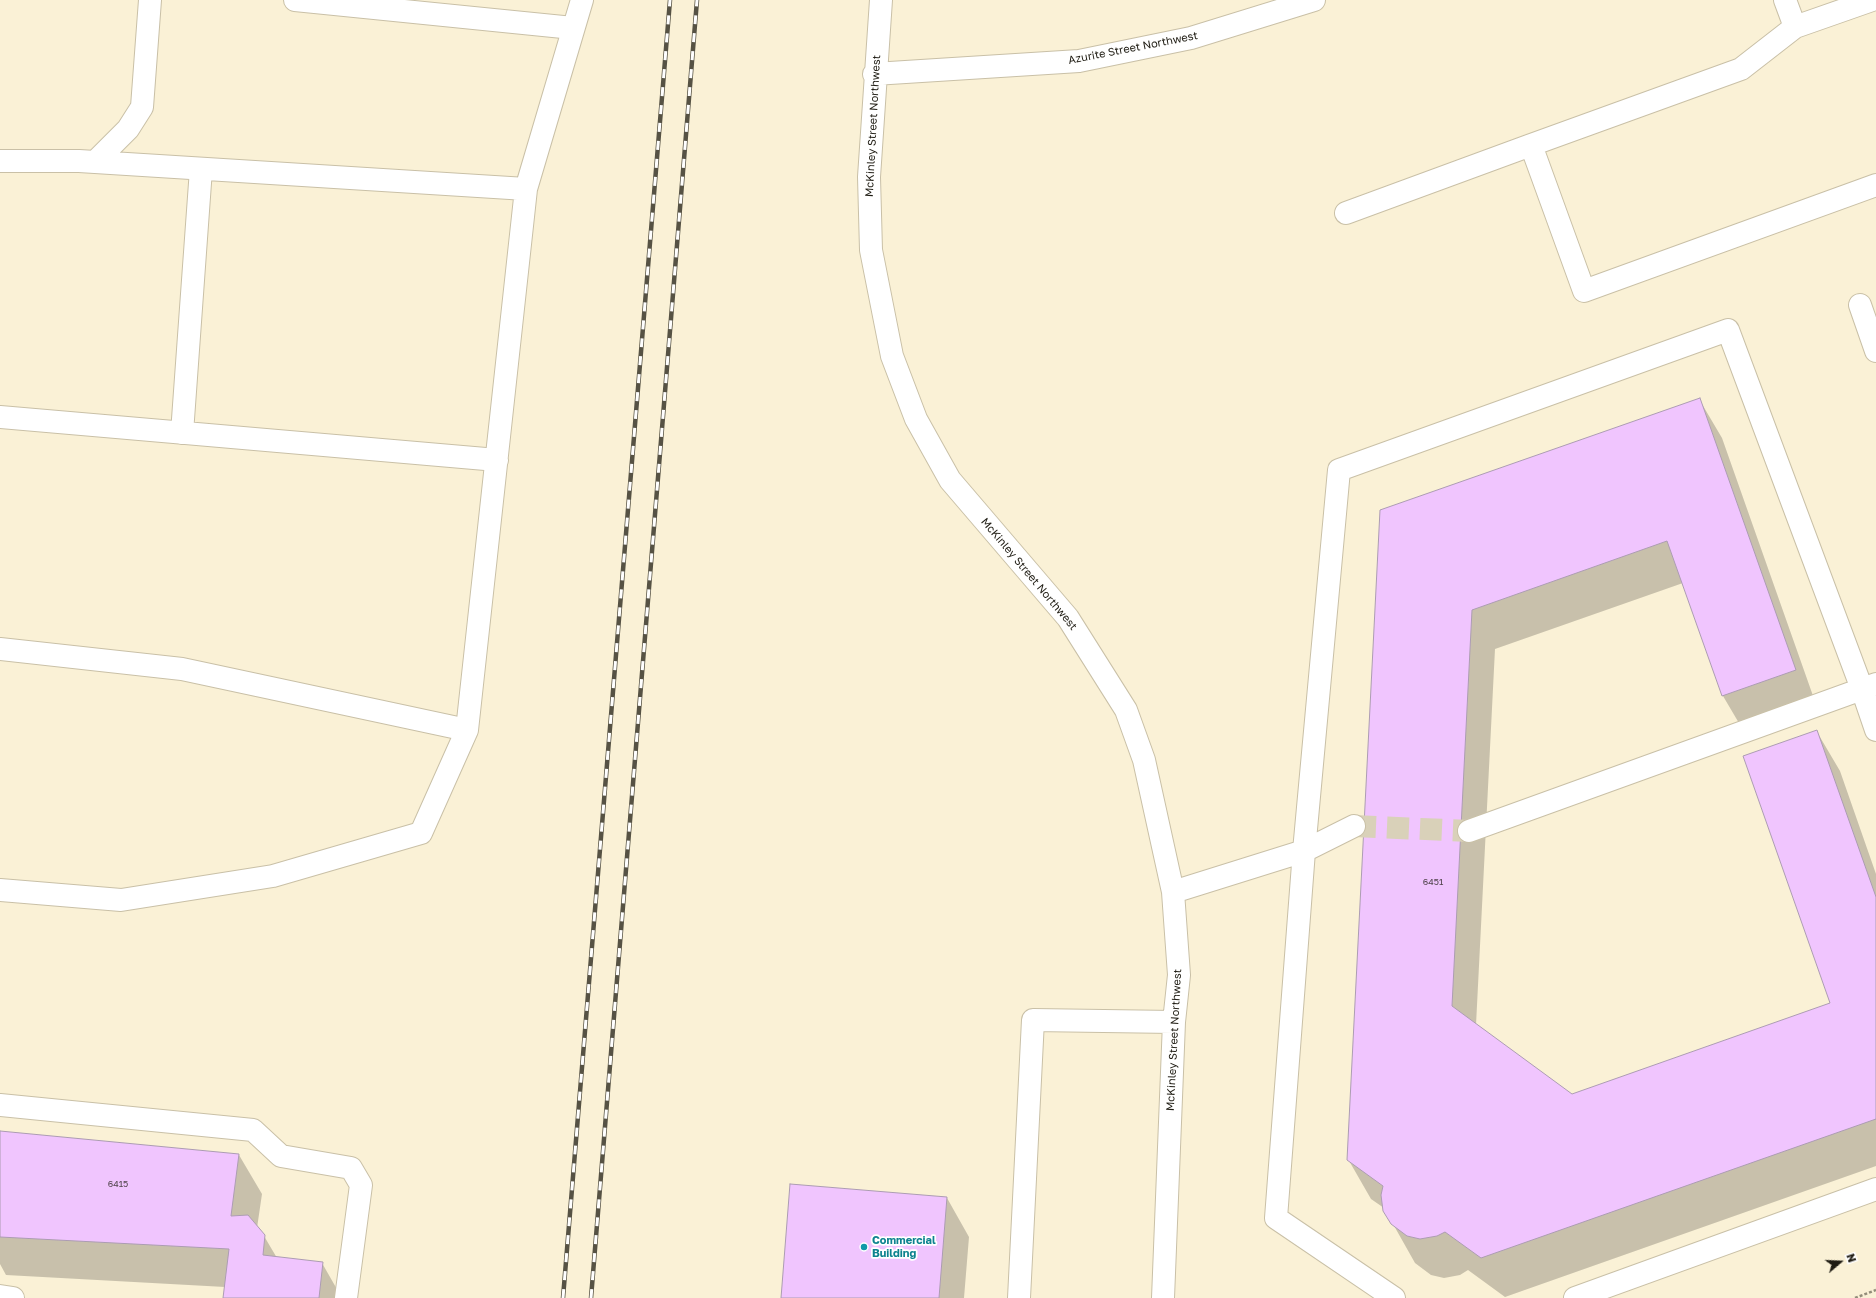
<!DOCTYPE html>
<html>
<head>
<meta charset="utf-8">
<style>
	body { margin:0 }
	#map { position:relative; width:1876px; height:1298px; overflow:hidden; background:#faf1d6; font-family:"Golos Text",sans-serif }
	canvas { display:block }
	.north { position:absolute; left:1820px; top:1242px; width:40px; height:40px; -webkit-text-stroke:3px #fff; paint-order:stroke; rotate:71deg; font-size:11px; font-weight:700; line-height:16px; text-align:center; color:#1f1c13 }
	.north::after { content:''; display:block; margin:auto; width:14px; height:18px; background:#1f1c13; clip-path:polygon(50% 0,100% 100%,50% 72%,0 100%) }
</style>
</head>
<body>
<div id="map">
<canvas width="1876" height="1298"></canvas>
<div class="north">N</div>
</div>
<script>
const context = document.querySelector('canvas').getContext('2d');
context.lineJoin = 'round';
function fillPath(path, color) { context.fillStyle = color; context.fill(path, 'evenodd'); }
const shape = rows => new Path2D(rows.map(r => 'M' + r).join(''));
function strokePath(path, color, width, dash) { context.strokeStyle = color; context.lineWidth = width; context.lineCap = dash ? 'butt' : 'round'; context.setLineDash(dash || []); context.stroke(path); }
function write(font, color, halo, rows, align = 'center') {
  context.font = font + ' "Golos Text",sans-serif'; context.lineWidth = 3.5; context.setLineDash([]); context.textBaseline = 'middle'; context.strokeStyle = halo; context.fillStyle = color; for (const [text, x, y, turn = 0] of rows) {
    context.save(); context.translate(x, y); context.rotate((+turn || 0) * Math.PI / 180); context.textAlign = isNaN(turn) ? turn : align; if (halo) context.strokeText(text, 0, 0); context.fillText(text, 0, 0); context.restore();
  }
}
fillPath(shape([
	[1699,399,1722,438,1818,710,1746,735,1723,696,1683,583,1495,649,1476,1025,1572,1095,1831,1004,1817,732,1840,771,1876,874,1876,1166,1505,1297,1468,1270,1460,1275,1444,1278,1431,1275,1415,1263,1384,1208,1371,1199,1348,1159,1381,511],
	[0,1132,239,1155,262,1194,257,1228,264,1236,277,1258,322,1263,342,1298,224,1298,225,1287,6,1275,0,1264],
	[947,1198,969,1237,964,1298,782,1298]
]), '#0003');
const building = shape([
	[1700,398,1796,670,1722,696,1667,541,1472,610,1452,1006,1572,1094,1830,1003,1743,756,1817,730,1876,897,1876,1119,1481,1258,1445,1232,1437,1236,1420,1239,1407,1236,1391,1224,1383,1211,1381,1195,1383,1186,1347,1160,1380,510,1700,398],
	[0,1131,239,1154,231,1216,248,1215,265,1235,263,1255,323,1262,319,1298,223,1298,229,1249,0,1237,0,1131],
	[790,1184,947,1197,939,1298,781,1298,790,1184]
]);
fillPath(building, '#f0c5fe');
strokePath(building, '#ac9cb2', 1);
strokePath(shape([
	[1354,826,1469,831]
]), '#d9d1b9', 22, [22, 11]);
const minor = shape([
	[295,0,573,28],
	[881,0,869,177,871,250,892,356,916,419,950,480,1068,618,1126,710,1144,760,1173,892,1179,975,1174,1022,1163,1298],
	[1785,0,1795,27],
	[1872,0,1795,27,1741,69,1531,145,1584,291,1876,185],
	[874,74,1079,61,1191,38,1314,0],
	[0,161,79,161,526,189],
	[95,162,128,129,142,107,150,0],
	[1346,213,1531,145],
	[1860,305,1876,351],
	[0,417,497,460],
	[182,433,201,169],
	[0,649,182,669,467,730],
	[1876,684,1862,689,1876,730],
	[0,890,121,900,273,876,421,833,467,730,526,189,582,0],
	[1173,892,1304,851,1354,826],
	[0,1105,253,1130,281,1156,351,1168,361,1185,346,1298],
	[0,1296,13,1298],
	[1019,1298,1033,1020,1174,1022],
	[1394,1298,1276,1218,1304,851,1339,470,1728,330,1862,689,1469,831],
	[1575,1298,1876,1189]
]);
strokePath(minor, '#c9c0a7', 24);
strokePath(shape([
	[1855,1298,1876,1290]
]), '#938d7a', 2.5, [3, 2]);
strokePath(minor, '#fff', 22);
const rail = shape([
	[563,1298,670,0],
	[591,1298,697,0]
]);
strokePath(rail, '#565244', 4.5);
strokePath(rail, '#fff', 3, [9]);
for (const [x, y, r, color] of [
	[864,1247,4,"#0f9aa8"]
]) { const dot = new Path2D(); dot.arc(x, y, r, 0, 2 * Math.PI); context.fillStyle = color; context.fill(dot); strokePath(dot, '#fff', 1.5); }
write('9px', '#53464e', null, [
	["6451",1433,882],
	["6415",118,1184]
]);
write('11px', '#1f1c13', '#fff', [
	["Azurite Street Northwest",1133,48,-11],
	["McKinley Street Northwest",873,126,-87],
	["McKinley Street Northwest",1029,574,50],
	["McKinley Street Northwest",1174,1040,-87]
]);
write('bold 11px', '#0d838f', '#fff', [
	["Commercial",872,1241],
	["Building",872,1254]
], 'left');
</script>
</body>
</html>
